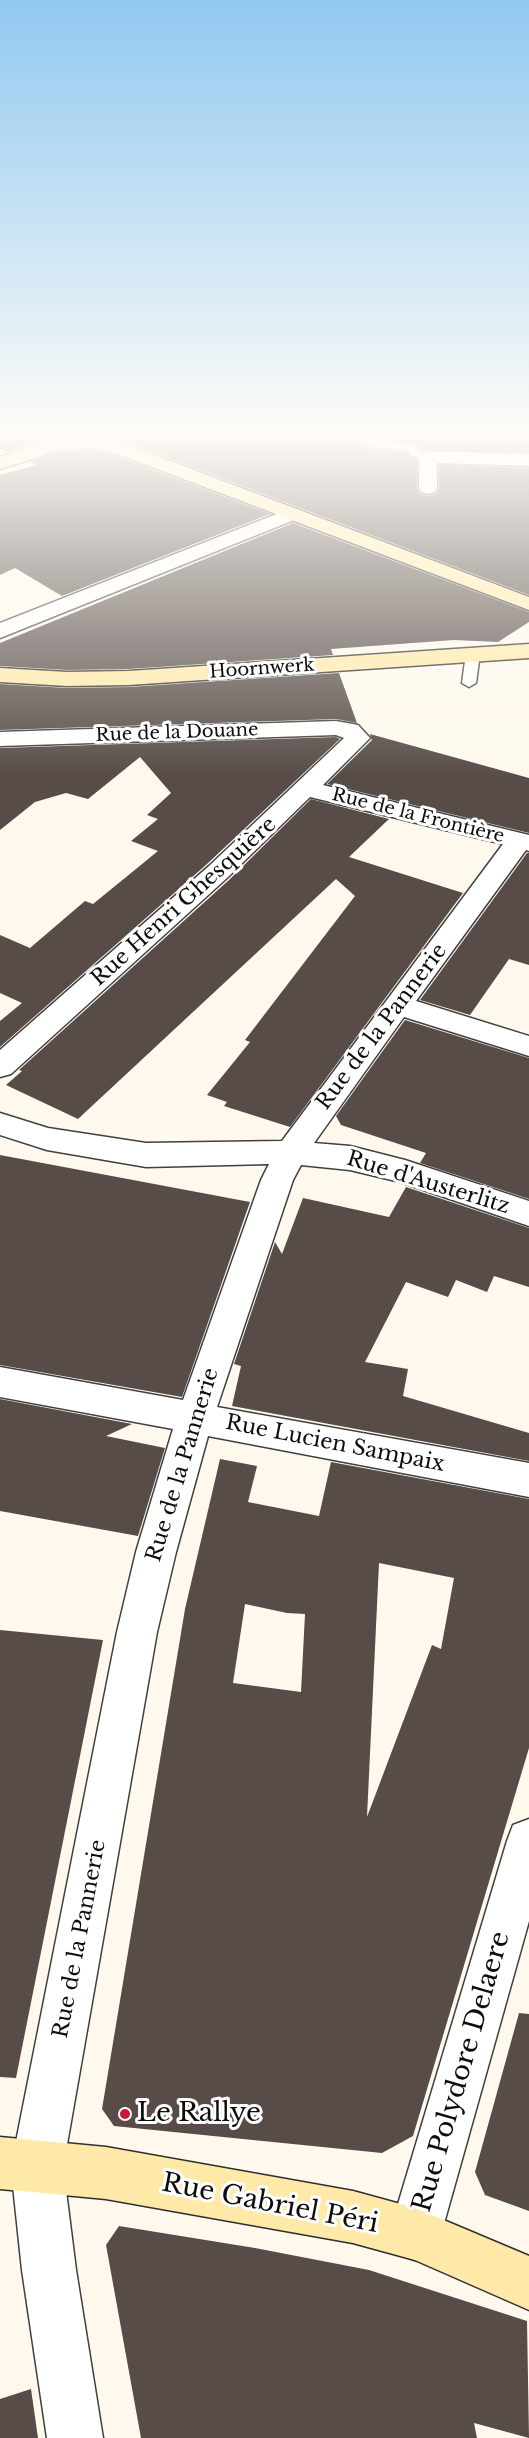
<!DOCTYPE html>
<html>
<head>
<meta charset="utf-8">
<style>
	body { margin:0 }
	canvas { display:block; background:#fff9ed }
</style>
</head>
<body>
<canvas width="529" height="2438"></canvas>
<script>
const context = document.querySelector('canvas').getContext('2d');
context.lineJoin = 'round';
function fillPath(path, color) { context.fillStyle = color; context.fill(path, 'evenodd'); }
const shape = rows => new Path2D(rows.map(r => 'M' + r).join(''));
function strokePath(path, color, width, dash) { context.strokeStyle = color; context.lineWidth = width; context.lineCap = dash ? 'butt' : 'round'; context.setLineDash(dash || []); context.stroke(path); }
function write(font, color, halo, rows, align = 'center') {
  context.font = font + ' "Libre Baskerville",serif'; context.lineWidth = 6; context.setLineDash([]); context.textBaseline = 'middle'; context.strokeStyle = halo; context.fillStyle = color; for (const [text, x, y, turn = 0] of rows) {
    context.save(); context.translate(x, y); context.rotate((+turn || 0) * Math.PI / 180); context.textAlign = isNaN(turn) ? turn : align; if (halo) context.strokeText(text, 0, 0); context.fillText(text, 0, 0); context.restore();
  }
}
fillPath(shape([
	[0,436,54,436,8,452,0,449],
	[89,436,362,436,362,441,370,449,406,452,417,460,417,489,420,494,427,496,436,494,439,489,439,465,529,468,529,595,126,442],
	[376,436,529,436,529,452,422,450,414,443,380,440],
	[92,450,114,455,270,514,62,596,15,568,0,575,0,475,36,465,30,462,61,452],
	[293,523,529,612,529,622,498,642,454,640,331,649,333,655,129,669,67,670,0,666,0,643],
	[339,673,357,723,336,719,0,730,0,684,67,688,129,687],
	[370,734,529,778,529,833,327,784,372,740],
	[336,737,340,739,207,864,0,1047,0,1021,22,1003,0,993,0,935,30,948,85,901,93,904,158,851,131,841,158,819,147,815,171,793,140,757,88,799,66,793,35,802,0,830,0,748],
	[311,799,389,819,349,857,463,893,290,1127,224,1106,227,1102,207,1095,250,1042,245,1040,355,896,336,879,78,1119,6,1085,22,1071,19,1070,229,880],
	[527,853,529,853,529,965,509,959,470,1015,420,1000],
	[405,1020,529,1058,529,1199,420,1163,426,1153,341,1125,336,1116],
	[0,1155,250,1202,182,1397,0,1365],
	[406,1187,529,1228,529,1287,494,1276,487,1292,456,1280,448,1297,406,1282,365,1362,408,1369,403,1396,529,1433,529,1461,232,1406,241,1366,234,1364,275,1242,282,1254,303,1198,389,1217],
	[0,1399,132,1424,106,1436,165,1448,138,1536,0,1511],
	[220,1459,257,1466,248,1502,319,1516,331,1462,529,1499,529,1748,413,2136,382,2153,114,2126,102,2109,185,1609],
	[379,1563,454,1578,441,1649,432,1645,367,1817],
	[245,1604,287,1613,305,1614,301,1692,233,1683],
	[0,1630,103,1640,16,2078,0,2077],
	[519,2013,529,2014,529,2211,485,2195,475,2172],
	[119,2226,255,2248,369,2270,527,2321,529,2438,474,2423,477,2438,141,2438,106,2245],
	[31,2389,38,2438,0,2438,0,2399]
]), '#574c48');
const lane = shape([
	[365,437,373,437,379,442,414,445,420,452,434,457,428,461,412,456,407,450,372,447,363,439,365,437],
	[473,650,480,654,476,683,469,687,462,683,466,654,473,650]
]);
const street = shape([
	[428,451,529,454,529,466,437,463,437,488,435,492,428,494,421,492,419,488,419,457,422,453,428,451],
	[292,508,299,510,302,514,299,518,0,638,0,623,292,508],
	[336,721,358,725,370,738,323,785,529,835,529,851,526,850,416,1001,529,1036,529,1056,404,1017,314,1143,350,1146,405,1160,529,1201,529,1226,400,1182,350,1170,301,1165,293,1180,217,1407,529,1463,529,1497,208,1436,176,1552,157,1632,63,2167,76,2270,103,2438,47,2438,22,2270,11,2167,117,1632,136,1552,173,1429,0,1397,0,1367,183,1400,261,1180,269,1164,146,1167,47,1150,0,1135,0,1113,48,1128,146,1143,282,1141,503,844,310,797,227,878,11,1074,0,1077,0,1050,209,866,344,738,336,735,0,746,0,732,336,721],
	[529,1819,529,1921,441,2234,434,2253,415,2260,396,2253,389,2234,507,1841,513,1825,529,1819]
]);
const secondary = shape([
	[62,436,85,436,84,438,125,444,529,597,529,610,115,453,92,448,61,450,0,469,0,457,62,436],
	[529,644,529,658,129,685,67,686,0,682,0,668,67,672,129,671,529,644],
	[0,2137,106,2147,353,2191,415,2208,529,2256,529,2310,415,2260,353,2243,106,2199,0,2189,0,2137]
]);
strokePath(lane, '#404040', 3);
strokePath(street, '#404040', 3);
strokePath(secondary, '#2f2f2f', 3);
fillPath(lane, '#fff');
fillPath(street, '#fff');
fillPath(secondary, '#ffe9a8');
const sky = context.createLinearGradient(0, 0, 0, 778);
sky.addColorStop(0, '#90c9f0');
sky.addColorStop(0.56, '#fffcf7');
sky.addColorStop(1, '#fffcf700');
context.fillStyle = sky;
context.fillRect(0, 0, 529, 778);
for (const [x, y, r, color] of [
	[125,2114,6,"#ca1839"]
]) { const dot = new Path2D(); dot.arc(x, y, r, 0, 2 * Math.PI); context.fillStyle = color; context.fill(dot); strokePath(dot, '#fff', 2); }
write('18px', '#0d0d0d', '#fff', [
	["Hoornwerk",262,669,-4],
	["Rue de la Douane",177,733,-2],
	["Rue de la Frontière",418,816,14]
]);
write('21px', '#0d0d0d', '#fff', [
	["Rue Henri Ghesquière",184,902,-42],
	["Rue de la Pannerie",382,1027,-53],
	["Rue d'Austerlitz",428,1183,17],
	["Rue Lucien Sampaix",335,1444,11],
	["Rue de la Pannerie",183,1465,-73],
	["Rue de la Pannerie",80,1939,-79]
]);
write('26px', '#0d0d0d', '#fff', [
	["Rue Polydore Delaere",462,2072,-74],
	["Rue Gabriel Péri",270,2204,11]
]);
write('26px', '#0d0d0d', '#fff', [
	["Le Rallye",137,2114]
], 'left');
</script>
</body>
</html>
